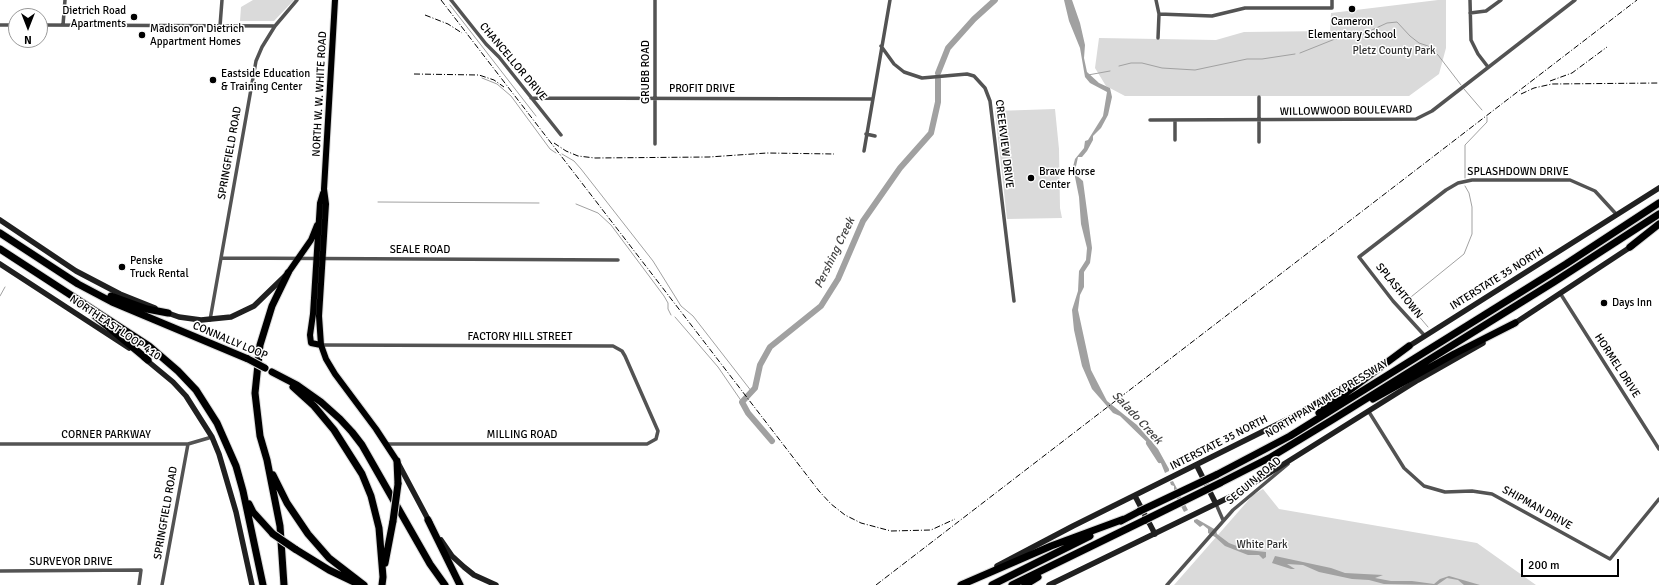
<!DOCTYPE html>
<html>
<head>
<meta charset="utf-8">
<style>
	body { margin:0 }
	#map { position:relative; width:1659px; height:585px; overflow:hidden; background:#fff; font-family:Signika,sans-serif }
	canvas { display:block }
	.north { position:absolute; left:8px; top:8px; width:40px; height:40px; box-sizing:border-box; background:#fff; border:1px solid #999; border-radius:50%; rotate:180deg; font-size:11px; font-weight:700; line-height:16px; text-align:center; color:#000 }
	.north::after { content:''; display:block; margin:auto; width:14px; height:18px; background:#000; clip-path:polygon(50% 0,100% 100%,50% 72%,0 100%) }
	.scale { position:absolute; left:1521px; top:559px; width:98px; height:18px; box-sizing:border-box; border:2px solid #000; border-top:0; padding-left:5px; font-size:12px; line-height:14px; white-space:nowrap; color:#000; -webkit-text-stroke:3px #fff; paint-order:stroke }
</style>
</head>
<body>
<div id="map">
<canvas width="1659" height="585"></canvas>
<div class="north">N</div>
<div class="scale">200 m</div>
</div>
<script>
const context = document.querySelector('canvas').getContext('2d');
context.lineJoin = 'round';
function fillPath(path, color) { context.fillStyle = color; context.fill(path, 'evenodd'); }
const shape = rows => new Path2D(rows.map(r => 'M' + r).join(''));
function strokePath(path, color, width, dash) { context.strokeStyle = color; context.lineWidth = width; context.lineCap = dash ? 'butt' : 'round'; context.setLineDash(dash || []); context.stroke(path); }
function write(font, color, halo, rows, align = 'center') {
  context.font = font + ' Signika,sans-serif'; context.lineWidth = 3; context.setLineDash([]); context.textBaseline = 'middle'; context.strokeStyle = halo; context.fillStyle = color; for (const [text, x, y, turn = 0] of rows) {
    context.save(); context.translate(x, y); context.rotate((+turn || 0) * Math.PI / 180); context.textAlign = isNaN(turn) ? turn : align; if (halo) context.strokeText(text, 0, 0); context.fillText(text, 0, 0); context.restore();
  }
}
fillPath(shape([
	[253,0,294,0,274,21,224,21,240,21,241,7],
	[1438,0,1446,0,1446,48,1439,74,1409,96,1125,96,1106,86,1095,68,1099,38,1216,40,1244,32,1330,31,1331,13],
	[1055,109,1059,149,1060,208,1062,218,1007,219,995,111],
	[1263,489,1279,509,1477,543,1536,585,1174,585,1253,495]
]), '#dadada');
fillPath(shape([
	[1064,0,1072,0,1080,23,1085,45,1084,58,1087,72,1099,83,1110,88,1112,97,1108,115,1101,128,1093,136,1093,140,1087,151,1082,157,1078,157,1075,171,1075,174,1083,181,1092,248,1090,263,1084,272,1084,287,1080,295,1078,310,1091,370,1107,401,1137,425,1158,449,1169,469,1169,471,1165,473,1156,451,1120,416,1113,413,1092,389,1082,366,1074,330,1072,310,1078,291,1079,271,1086,260,1087,248,1081,224,1079,197,1073,167,1075,159,1084,148,1085,141,1088,140,1103,116,1107,92,1090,83,1085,77,1080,48,1069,21],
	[1173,481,1188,510,1184,512,1174,493,1174,486,1171,485,1170,482],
	[1197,519,1216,530,1217,534,1229,543,1247,550,1266,552,1266,557,1263,559,1259,555,1248,555,1225,546,1215,537,1208,533,1208,529,1203,525,1200,527,1194,522,1194,520],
	[1275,556,1331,568,1345,573,1383,575,1375,578,1391,581,1412,581,1434,584,1440,579,1449,576,1480,585,1464,585,1458,580,1447,578,1437,585,1384,584,1369,580,1352,579,1319,572,1303,565,1287,564,1295,569,1291,569,1272,563]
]), '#a1a1a1');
strokePath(shape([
	[450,5,536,116],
	[1300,53,1335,39,1361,35,1387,23,1397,22,1410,36,1419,43,1428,46,1438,55,1461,85],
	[1119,66,1131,63,1142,63,1162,68,1195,70,1247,59,1262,59,1295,54],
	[1088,75,1110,71],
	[482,78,497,84,511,96,550,149,556,153],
	[1464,89,1482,110],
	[562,154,574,161,581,169,653,261,681,306,693,316,752,392],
	[1465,178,1465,145,1487,122,1487,117],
	[378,202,539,203],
	[576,204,598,213,611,225,664,296,668,303,668,309,671,315],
	[0,296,5,287],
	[675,317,718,367,742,402],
	[1428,327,1406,301,1464,254,1472,234,1472,207,1469,193,1465,186]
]), '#a1a1a1', 1);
strokePath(shape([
	[938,73,948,48,974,19,995,0],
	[772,441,748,413,742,402,755,388,760,365,770,347,821,306,838,279,863,221,900,168,931,133,938,102,938,79],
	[1149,443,1160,460]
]), '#a1a1a1', 6);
const primary = shape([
	[335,0,324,189,326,204,319,316,321,345,326,359,335,374,376,429,397,461],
	[288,273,311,240,317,225],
	[321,345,311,343,310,335,313,314,320,203,323,193]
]);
const highway = shape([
	[0,233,78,284,112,302,248,359],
	[1630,247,1659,224],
	[0,249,149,346,178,371,196,390,217,423,236,466,243,491,263,585],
	[111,296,147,309,168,313],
	[95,316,148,360],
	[272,372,297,385,321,402,340,419,352,432,362,445,430,564,445,585],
	[293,387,314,406,334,430,362,474,371,496,379,528,383,577,382,585],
	[1373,399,1454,354,1515,323],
	[1319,413,1409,346],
	[397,461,398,484],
	[273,475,287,503,308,534,329,558,364,585],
	[1216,475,1290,436,1566,264,1659,203],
	[1220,483,1271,457,1332,420,1554,282,1659,214],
	[249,504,253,512,273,534],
	[428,520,460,585],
	[1121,521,1140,511],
	[295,549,329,570,356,583],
	[385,563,393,521],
	[284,585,280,526,267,460,260,436,255,393,260,345,272,306,288,273],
	[961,585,1051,546,1124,519],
	[992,585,1090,536],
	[1012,585,1145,520],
	[1025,585,1038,577]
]);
strokePath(primary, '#dbdbdb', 8);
strokePath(highway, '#dbdbdb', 9);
strokePath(shape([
	[451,0,486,44,499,57,561,135],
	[1156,0,1159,14,1158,38],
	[1470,0,1471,40,1478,54,1488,67],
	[1470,13,1486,11,1501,0],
	[1159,14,1212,16,1245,8,1332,8,1332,0],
	[0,25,16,25],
	[40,25,275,26],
	[63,25,65,0],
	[220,26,222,0],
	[881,46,894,64,904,72,922,78,967,74,974,76,985,88,990,101,1014,301],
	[1259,97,1259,142],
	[531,98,873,99],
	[1150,120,1416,119,1432,111,1575,0],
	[866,134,875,136],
	[1175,140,1175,121],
	[655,144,655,0],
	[864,151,890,0],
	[221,258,618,260],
	[1560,293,1659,449],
	[210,320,256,61,262,47,275,26,297,0],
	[1425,336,1393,301,1359,257,1446,190,1458,183,1472,180,1570,180,1595,191,1617,215],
	[321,345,613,346,622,351,625,356,658,431,656,439,647,444,387,444],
	[1369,412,1404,468,1424,486,1445,492,1472,491,1492,494,1610,559,1659,499],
	[0,444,188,444,212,437],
	[1216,504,1223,520],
	[0,571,141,570,139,585],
	[162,585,188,444],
	[1167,585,1233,510,1288,464]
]), '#535353', 3.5);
strokePath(shape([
	[0,220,76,271,120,294,155,308],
	[0,264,129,348],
	[165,312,179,317,201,320,231,317,254,306,285,276],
	[1512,325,1632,246],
	[1406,348,1659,188],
	[144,358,173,382,186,396,212,437,219,454,236,512,252,585],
	[397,461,430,523],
	[1197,466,1216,504],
	[1135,496,1155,534],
	[441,540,452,556,464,567,474,575,496,585],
	[997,566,1073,526,1294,416,1375,368],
	[1049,585,1236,494,1418,380,1483,343]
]), '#202020', 5.5);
strokePath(primary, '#000', 6);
strokePath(highway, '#000', 7);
strokePath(shape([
	[441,0,819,491,831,504,845,515,861,523,891,531,931,530,955,519],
	[425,15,448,24,462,33],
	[414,74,479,75,494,80,504,87],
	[1550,81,1572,73,1607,47],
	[1521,94,1534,88,1552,84,1659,83],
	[554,143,566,151,578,156,595,158,709,157,767,153,834,154],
	[876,585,1637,0]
]), '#000', 1, [6, 2, 1, 2]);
const highwayBridge = shape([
	[248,359,265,368],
	[1140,511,1216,475],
	[1145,520,1220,483],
	[393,521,398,484],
	[273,534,295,549]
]);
strokePath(highwayBridge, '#dbdbdb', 9, []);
strokePath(highwayBridge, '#000', 7);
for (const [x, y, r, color] of [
	[1352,9,4,"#000"],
	[134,17,4,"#000"],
	[142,35,4,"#000"],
	[213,80,4,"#000"],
	[1031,178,4,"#000"],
	[122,267,4,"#000"],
	[1604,303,4,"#000"]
]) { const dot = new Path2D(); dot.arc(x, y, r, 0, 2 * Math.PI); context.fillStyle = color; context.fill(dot); strokePath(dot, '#fff', 1.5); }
write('11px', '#000', '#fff', [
	["Dietrich Road",126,11,"right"],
	["Apartments",126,24,"right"],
	["Cameron",1352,22,"center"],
	["Elementary School",1352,35,"center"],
	["Madison on Dietrich",150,29],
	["Appartment Homes",150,42],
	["Eastside Education",221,74],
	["& Training Center",221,87],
	["Brave Horse",1039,172],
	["Center",1039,185],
	["Penske",130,261],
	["Truck Rental",130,274],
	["Days Inn",1612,303]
], 'left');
write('11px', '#313131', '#fff', [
	["Pletz County Park",1394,51],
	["White Park",1262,545]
]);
write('11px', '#000', '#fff', [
	["CHANCELLOR DRIVE",513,62,50],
	["GRUBB ROAD",646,72,-90],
	["PROFIT DRIVE",702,89],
	["NORTH W. W. WHITE ROAD",320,94,-87],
	["WILLOWWOOD BOULEVARD",1346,111,-1],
	["CREEKVIEW DRIVE",1004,144,83],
	["SPRINGFIELD ROAD",230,153,-80],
	["SPLASHDOWN DRIVE",1518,172],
	["SEALE ROAD",420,250],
	["INTERSTATE 35 NORTH",1497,279,-32],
	["SPLASHTOWN",1399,291,51],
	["NORTHEAST LOOP 410",115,328,34],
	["FACTORY HILL STREET",520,337],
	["CONNALLY LOOP",230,341,23],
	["HORMEL DRIVE",1617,366,57],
	["NORTH PAN AM EXPRESSWAY",1327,399,-31],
	["CORNER PARKWAY",106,435],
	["MILLING ROAD",522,435],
	["INTERSTATE 35 NORTH",1219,443,-27],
	["SEGUIN ROAD",1254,481,-40],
	["SHIPMAN DRIVE",1537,508,29],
	["SPRINGFIELD ROAD",166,513,-80],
	["SURVEYOR DRIVE",71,562]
]);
write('italic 12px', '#424242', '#fff', [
	["Pershing Creek",835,253,-64],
	["Salado Creek",1137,418,47]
]);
</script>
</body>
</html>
